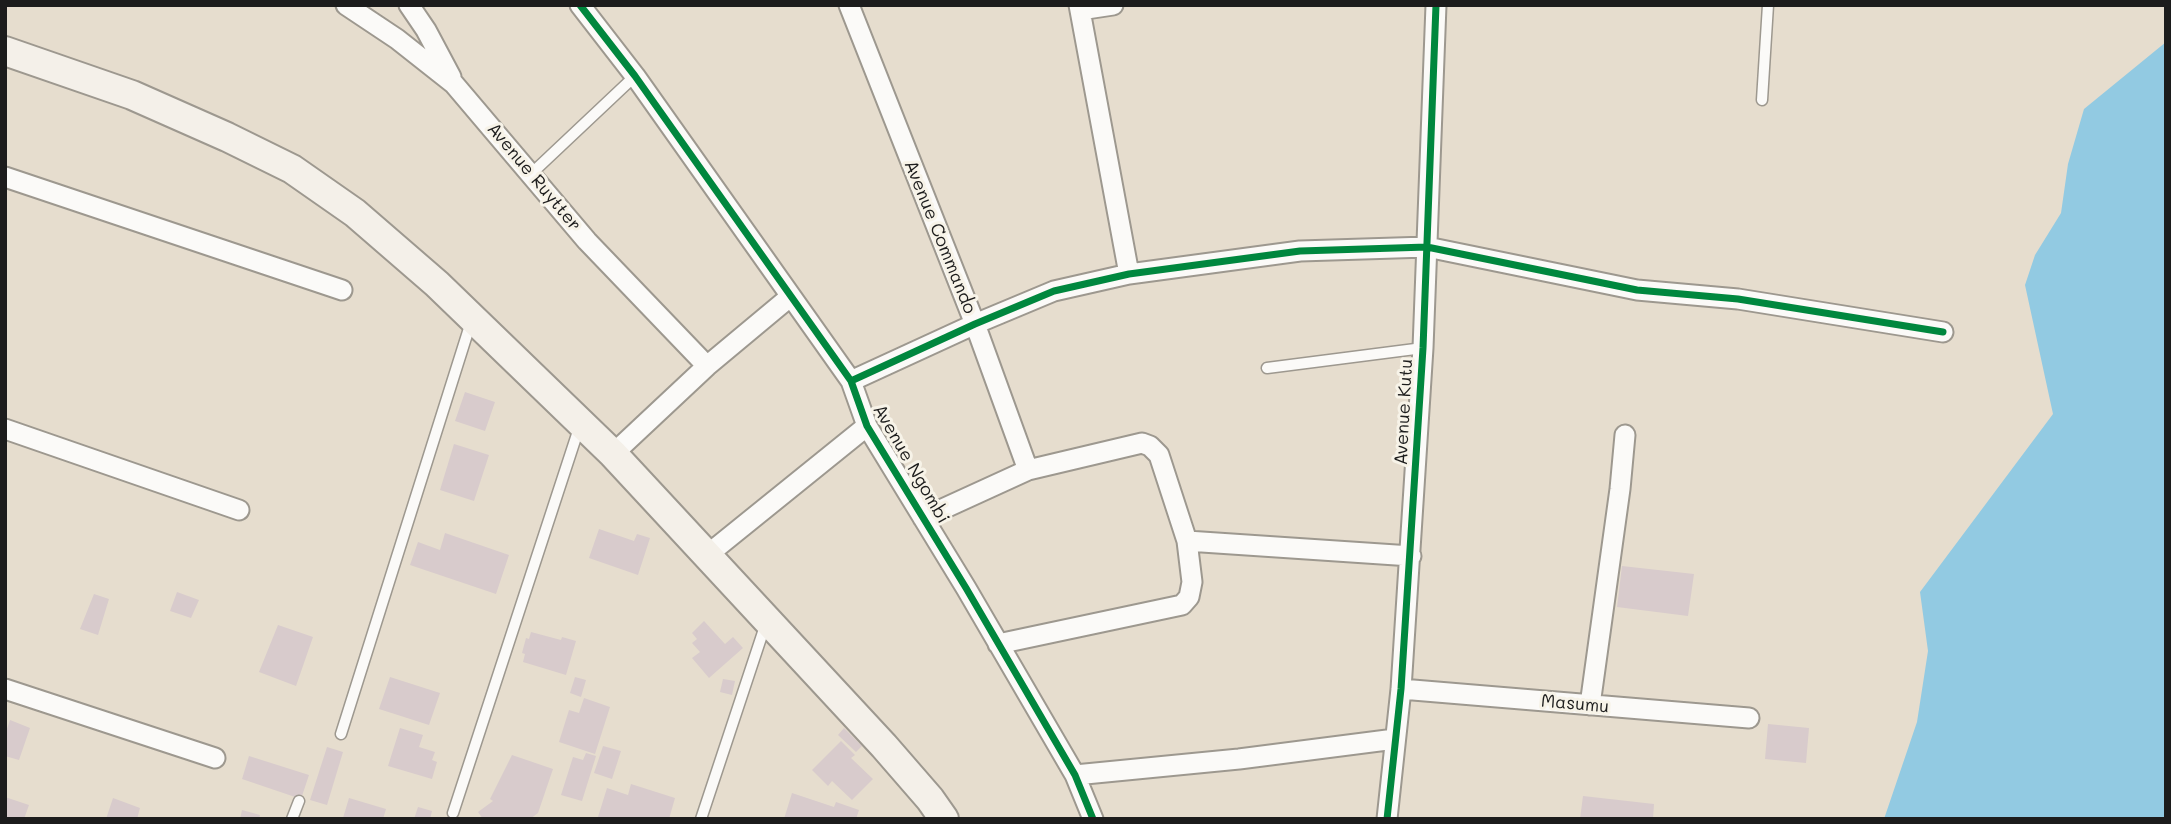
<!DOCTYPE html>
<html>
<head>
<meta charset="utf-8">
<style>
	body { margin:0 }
	#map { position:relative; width:2171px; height:824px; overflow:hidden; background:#e6ddce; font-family:Mali,sans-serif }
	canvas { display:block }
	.frame { position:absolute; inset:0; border:7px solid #1c1c1c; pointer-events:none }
</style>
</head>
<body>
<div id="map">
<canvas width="2171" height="824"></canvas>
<div class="frame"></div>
</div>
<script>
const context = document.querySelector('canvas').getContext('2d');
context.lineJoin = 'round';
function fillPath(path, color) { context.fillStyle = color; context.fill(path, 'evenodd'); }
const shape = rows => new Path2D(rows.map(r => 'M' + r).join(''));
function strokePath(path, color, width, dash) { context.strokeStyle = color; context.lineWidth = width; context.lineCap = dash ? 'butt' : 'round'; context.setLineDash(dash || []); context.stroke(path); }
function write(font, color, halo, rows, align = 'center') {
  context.font = font + ' Mali,sans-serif'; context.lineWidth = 6; context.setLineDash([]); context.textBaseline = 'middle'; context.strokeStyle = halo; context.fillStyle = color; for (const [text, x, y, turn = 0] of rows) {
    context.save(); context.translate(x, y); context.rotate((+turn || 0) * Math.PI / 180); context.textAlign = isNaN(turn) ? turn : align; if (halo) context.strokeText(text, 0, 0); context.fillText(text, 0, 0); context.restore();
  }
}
fillPath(shape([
	[2166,42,2166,819,1884,819,1917,722,1928,651,1920,592,2053,414,2025,285,2035,255,2061,213,2068,164,2084,109]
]), '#92cae2');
fillPath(shape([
	[465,392,495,402,485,431,455,421],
	[454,444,489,455,474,501,440,490],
	[599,529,634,541,637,534,650,538,638,575,589,558],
	[445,533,509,555,496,594,410,565,418,542,440,550],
	[1622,566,1694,574,1688,616,1617,607],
	[177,592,199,600,191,618,170,611],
	[94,594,109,599,98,635,80,629],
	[704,621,725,644,733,637,743,648,709,678,692,658,700,652,692,643,697,639,692,633],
	[278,625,313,637,296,686,259,672],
	[531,632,561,640,562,637,576,641,566,675,523,662,525,654,522,653,526,638,529,639],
	[390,677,440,693,429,725,379,709],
	[575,677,586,680,581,697,570,693],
	[723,679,735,681,732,695,720,692],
	[584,698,610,707,595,754,559,742,569,710,579,713],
	[10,720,30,728,19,760,5,756,5,735],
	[1768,724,1809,728,1806,763,1765,759],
	[400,728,423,735,419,747,435,752,432,760,437,762,432,779,388,766],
	[844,728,862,746,856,752,838,735],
	[841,741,855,755,851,758,873,779,852,800,832,781,828,786,812,770],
	[603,746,621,751,612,779,594,773],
	[327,747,343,752,327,805,310,800],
	[586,753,596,756,582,801,561,795,573,757,583,760],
	[512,755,553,769,538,813,530,819,483,819,478,812,493,801,490,799],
	[249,756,309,775,301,799,242,779],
	[631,784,675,798,669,819,598,817,607,788,628,795],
	[792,793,834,807,836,802,859,810,856,819,784,819],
	[1583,796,1654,804,1653,819,1580,819],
	[5,797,29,805,24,819,5,819],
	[113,798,140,808,137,819,106,819],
	[349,798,386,809,383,819,343,818],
	[418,807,432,811,430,819,414,819],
	[242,810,260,815,259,819,240,819]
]), '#d8cbcc');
const lane = shape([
	[1762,100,1768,5],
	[531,174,635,76],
	[1267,368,1423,348],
	[341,734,471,322],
	[453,813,580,425],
	[292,819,299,801],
	[701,819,766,623]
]);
const street = shape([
	[346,5,397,39,454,84,587,241,707,366],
	[409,5,426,30,451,77],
	[580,5,635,76,851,381,867,426,966,588,1075,775,1093,819],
	[849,5,975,324,1028,470],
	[1079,5,1129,274],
	[1080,10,1113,5],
	[5,177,342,290],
	[851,381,975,324,1054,291,1129,274,1300,251,1427,247,1637,290,1738,299,1943,332],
	[5,429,239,510],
	[613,454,707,366,791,296],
	[923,518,1028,470,1142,443,1150,446,1159,455,1187,541,1411,556],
	[706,556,867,426],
	[998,644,1182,605,1189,597,1192,582,1187,541],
	[5,689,215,758],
	[1401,689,1749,718],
	[1590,705,1620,489,1625,435],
	[1075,775,1239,759,1395,739],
	[1387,819,1401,689,1423,348,1436,5]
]);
const secondary = shape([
	[5,51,132,95,227,137,292,169,355,213,437,284,613,454,884,746,930,799,944,819]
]);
strokePath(lane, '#9d988f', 13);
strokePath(street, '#9d988f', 23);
strokePath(secondary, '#9d988f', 32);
strokePath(lane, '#fbfaf8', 10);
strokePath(street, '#fbfaf8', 19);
strokePath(secondary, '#f4f0e9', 28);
strokePath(shape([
	[580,5,635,76,851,381,867,426,966,588,1075,775,1093,819],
	[851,381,975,324,1054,291,1129,274,1300,251,1427,247,1637,290,1738,299,1943,332],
	[1387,819,1401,689,1423,348,1436,5]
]), '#00873e', 7);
write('18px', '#1c1c1c', '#f7f3e8', [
	["Avenue Ruytter",534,177,50],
	["Avenue Commando",940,237,68],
	["Avenue Kutu",1404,412,-87],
	["Avenue Ngombi",911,464,60],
	["Masumu",1575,704,5]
]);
</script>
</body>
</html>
